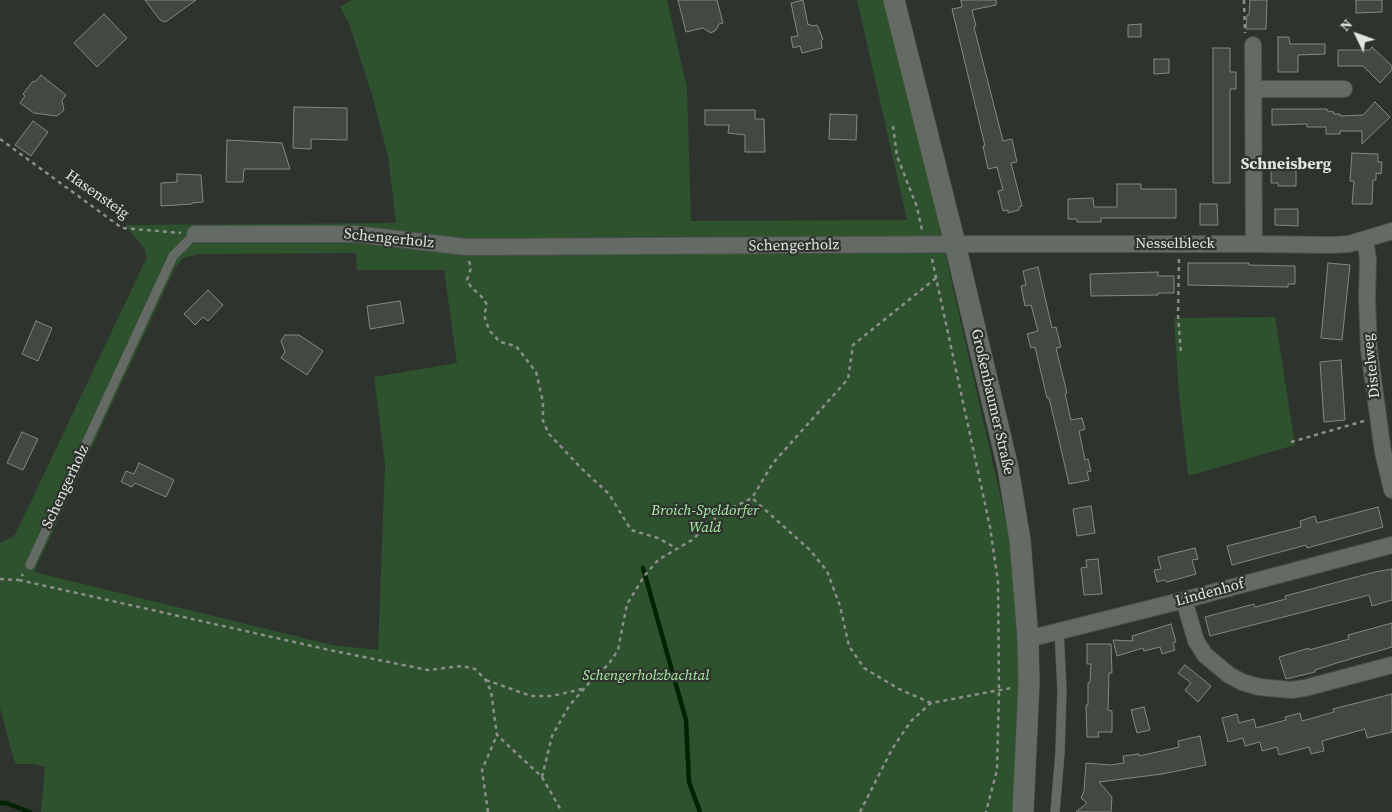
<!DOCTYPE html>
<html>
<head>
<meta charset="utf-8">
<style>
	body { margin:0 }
	#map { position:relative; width:1392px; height:812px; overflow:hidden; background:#2e332e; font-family:"Source Serif 4",serif }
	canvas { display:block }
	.north { position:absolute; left:1332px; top:10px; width:50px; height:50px; -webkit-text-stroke:4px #2e332e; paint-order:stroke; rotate:312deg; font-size:14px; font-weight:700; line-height:20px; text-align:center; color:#e2e5e2 }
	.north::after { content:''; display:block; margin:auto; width:18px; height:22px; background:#e2e5e2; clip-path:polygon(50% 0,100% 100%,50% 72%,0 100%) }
</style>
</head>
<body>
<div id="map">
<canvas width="1392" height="812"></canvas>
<div class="north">N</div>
</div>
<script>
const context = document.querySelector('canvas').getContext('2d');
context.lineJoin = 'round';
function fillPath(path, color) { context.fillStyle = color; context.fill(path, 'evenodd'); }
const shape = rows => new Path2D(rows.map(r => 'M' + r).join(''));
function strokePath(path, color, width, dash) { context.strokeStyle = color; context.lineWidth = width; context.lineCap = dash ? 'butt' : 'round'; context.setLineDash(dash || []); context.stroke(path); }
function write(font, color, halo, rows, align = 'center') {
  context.font = font + ' "Source Serif 4",serif'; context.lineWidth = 4.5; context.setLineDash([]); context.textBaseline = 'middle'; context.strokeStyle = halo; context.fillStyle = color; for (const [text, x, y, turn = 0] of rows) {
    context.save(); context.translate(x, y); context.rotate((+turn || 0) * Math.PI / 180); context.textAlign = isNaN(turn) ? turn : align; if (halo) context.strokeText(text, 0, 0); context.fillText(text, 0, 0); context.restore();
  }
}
fillPath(shape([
	[352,0,667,0,687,88,691,221,907,220,857,0,888,0,1009,535,1021,687,1014,812,41,812,45,767,34,764,15,764,0,708,0,543,15,535,147,257,144,248,125,225,396,223,388,156,372,95,349,24,340,7],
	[356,253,357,270,444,270,457,363,374,377,385,464,378,650,332,645,34,572,175,268,183,258,200,254],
	[1275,317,1295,445,1188,476,1179,395,1174,318]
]), '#2d522d');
strokePath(shape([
	[643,568,686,720,689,782,700,812],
	[0,803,6,803,30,812]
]), '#012303', 4.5);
const building = shape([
	[145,0,196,0,167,21,164,22,160,20,145,0],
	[678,0,717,0,723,23,719,24,716,30,711,33,703,28,686,32,678,0],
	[803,0,808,25,810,24,811,26,817,25,823,39,821,41,822,48,802,53,800,46,793,48,791,37,798,36,791,3,803,0],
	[961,0,996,0,996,5,972,10,976,26,974,27,1003,141,1012,139,1017,162,1011,163,1022,206,1019,207,1019,210,1008,213,1008,210,1003,211,998,191,1003,190,997,167,988,169,983,146,985,146,952,9,962,7,961,0],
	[1250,0,1267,0,1266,29,1246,29,1247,15,1249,15,1250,0],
	[1356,0,1382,0,1382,12,1356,13,1356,0],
	[104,14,127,38,97,67,74,43,104,14],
	[1141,24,1141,37,1128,37,1128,25,1141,24],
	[1278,37,1289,37,1290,44,1325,44,1325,54,1298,55,1298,72,1278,72,1278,37],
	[1372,47,1392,66,1392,70,1380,83,1363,66,1338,66,1338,50,1370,50,1372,47],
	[1213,48,1230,48,1230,72,1236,72,1236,89,1230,89,1230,183,1213,183,1213,48],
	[1154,59,1169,59,1169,73,1154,74,1154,59],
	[41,75,66,95,62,100,64,110,57,116,34,113,20,103,25,96,23,94,33,81,35,82,41,75],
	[1375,102,1390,117,1362,144,1362,131,1340,131,1340,134,1326,134,1326,127,1307,127,1307,124,1272,125,1272,109,1327,109,1327,111,1334,112,1334,114,1340,114,1340,116,1363,115,1375,102],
	[294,107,347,108,347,140,311,139,311,149,293,148,294,107],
	[705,110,755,110,755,119,764,119,765,152,745,152,745,135,728,133,729,125,705,125,705,110],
	[830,114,857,115,856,140,829,139,830,114],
	[33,121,48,132,31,156,15,145,33,121],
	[227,140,282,143,290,169,244,169,243,182,226,182,227,140],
	[1352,153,1378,154,1378,162,1382,162,1381,174,1376,173,1376,180,1373,180,1372,204,1352,204,1354,181,1350,181,1352,153],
	[1271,167,1296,167,1296,186,1278,186,1278,183,1271,183,1271,167],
	[177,174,201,175,203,202,192,203,192,204,161,206,161,183,177,182,177,174],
	[1117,184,1141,184,1141,189,1176,189,1176,218,1101,218,1101,222,1077,222,1077,219,1068,219,1068,199,1093,198,1094,207,1117,207,1117,184],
	[1200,204,1217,204,1218,225,1200,225,1200,204],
	[1275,209,1298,209,1298,226,1275,225,1275,209],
	[1188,263,1249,263,1249,265,1295,266,1295,284,1288,284,1288,287,1188,285,1188,263],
	[1328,263,1350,265,1342,340,1321,338,1328,263],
	[1038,267,1052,328,1056,327,1061,347,1056,348,1067,393,1065,394,1071,420,1082,418,1085,429,1079,431,1085,460,1088,459,1091,471,1087,472,1089,480,1069,484,1055,423,1049,398,1047,398,1035,347,1031,348,1027,334,1038,331,1031,305,1025,306,1021,286,1026,285,1023,271,1038,267],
	[1158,272,1158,276,1174,276,1174,293,1158,293,1158,295,1091,296,1090,274,1158,272],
	[208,290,223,305,208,321,203,317,195,325,184,314,208,290],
	[400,301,404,323,370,329,367,306,400,301],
	[36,321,52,328,38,361,22,354,36,321],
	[285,335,299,335,323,351,307,375,281,358,285,352,281,341,285,335],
	[1341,360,1345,420,1324,422,1320,362,1341,360],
	[22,432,38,439,23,470,7,463,22,432],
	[139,463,174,480,166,497,135,483,132,487,121,482,126,471,134,474,139,463],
	[1091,506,1095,533,1077,536,1073,509,1091,506],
	[1378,507,1383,527,1307,548,1306,545,1232,565,1231,561,1227,546,1301,527,1300,521,1315,516,1317,523,1378,507],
	[1195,548,1198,559,1192,560,1196,574,1167,582,1164,580,1157,582,1154,570,1161,569,1158,557,1195,548],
	[1098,559,1102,594,1084,595,1081,568,1087,567,1086,560,1098,559],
	[1392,569,1392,600,1372,606,1369,595,1210,636,1205,617,1254,604,1255,607,1286,599,1285,596,1375,572,1392,569],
	[1392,623,1392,647,1340,662,1315,670,1315,672,1286,679,1279,657,1309,648,1309,650,1349,639,1348,635,1392,623],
	[1171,624,1176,642,1173,643,1175,650,1162,654,1160,647,1144,651,1143,648,1117,656,1113,640,1133,641,1132,636,1171,624],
	[1087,644,1111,644,1112,673,1109,673,1108,710,1112,711,1112,732,1098,732,1099,737,1087,737,1086,705,1088,705,1088,683,1090,682,1091,664,1087,664,1087,644],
	[1185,665,1211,686,1198,702,1185,690,1191,683,1178,673,1185,665],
	[1392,694,1392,732,1367,738,1365,729,1322,741,1324,751,1311,754,1309,747,1279,755,1277,747,1262,751,1260,742,1245,746,1243,738,1228,742,1222,718,1237,714,1239,723,1254,719,1256,728,1286,720,1285,717,1300,713,1302,721,1334,712,1333,709,1392,694],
	[1144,707,1150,730,1137,733,1131,710,1144,707],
	[1200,736,1206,765,1162,774,1099,782,1112,797,1111,812,1076,812,1087,803,1081,798,1084,791,1086,763,1110,765,1124,763,1123,756,1139,754,1139,756,1179,747,1178,741,1200,736]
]);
fillPath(building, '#434843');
strokePath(building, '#838982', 1);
const service = shape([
	[30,565,173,256,195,234],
	[1055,812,1060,753,1062,691,1059,630]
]);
const minor = shape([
	[1253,45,1254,244],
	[1253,89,1344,89],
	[195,234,356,234,466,247,985,244,1254,244,1332,245,1349,244,1392,231],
	[1365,240,1368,259,1367,298,1369,350,1383,452,1392,490],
	[1184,600,1196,641,1205,655,1229,675,1242,682,1259,687,1291,690,1305,688,1392,665],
	[1028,639,1184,600,1392,545]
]);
const tertiary = shape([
	[894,0,955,244,1008,468,1020,540,1028,639,1029,684,1023,812]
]);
strokePath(service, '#4b504b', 10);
strokePath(minor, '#4b504b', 18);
strokePath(tertiary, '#4b504b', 22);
strokePath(shape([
	[1244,0,1245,33],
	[893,126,897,156,917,207,922,230],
	[0,139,122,228,181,233],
	[932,259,990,527,998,582,999,691,997,770,986,812],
	[1179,259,1178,315,1181,354],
	[469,261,471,268,467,280,471,287,483,298,487,305,484,315,489,330,500,342,516,346,536,372,543,402,543,421,549,434,581,468,609,494,631,530,658,538,676,548],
	[1291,442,1364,421],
	[0,579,19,580,23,574],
	[19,580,334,651,428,670,462,666,475,669,485,679,491,691,497,735,542,777,562,812],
	[486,680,531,696,552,696,582,689],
	[931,703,899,689,864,668,849,646,840,606,827,571,810,550,752,498,773,463,848,379,853,345,936,278],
	[542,777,552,736,569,706,596,675,608,665,618,650,627,604,645,575,658,560,692,540,721,513,752,498],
	[488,812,482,770,497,735],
	[860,812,892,749,911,721,931,703,1011,688]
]), '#8b8f8b', 2.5, [4, 4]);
strokePath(service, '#646a64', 9);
strokePath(minor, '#646a64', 16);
strokePath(tertiary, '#646a64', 21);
write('15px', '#e2e5e2', '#2e332e', [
	["Hasensteig",97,195,35],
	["Schengerholz",389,239,6],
	["Nesselbleck",1175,244],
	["Schengerholz",794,246,-1],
	["Distelweg",1372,366,-96],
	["Großenbaumer Straße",992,402,77],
	["Schengerholz",66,487,-65],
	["Lindenhof",1210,593,-15]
]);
write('italic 15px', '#a8eda6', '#2e332e', [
	["Broich-Speldorfer",705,511],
	["Wald",705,528],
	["Schengerholzbachtal",646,676]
]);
write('bold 16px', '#e2e5e2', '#2e332e', [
	["Schneisberg",1286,165]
]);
</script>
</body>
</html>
